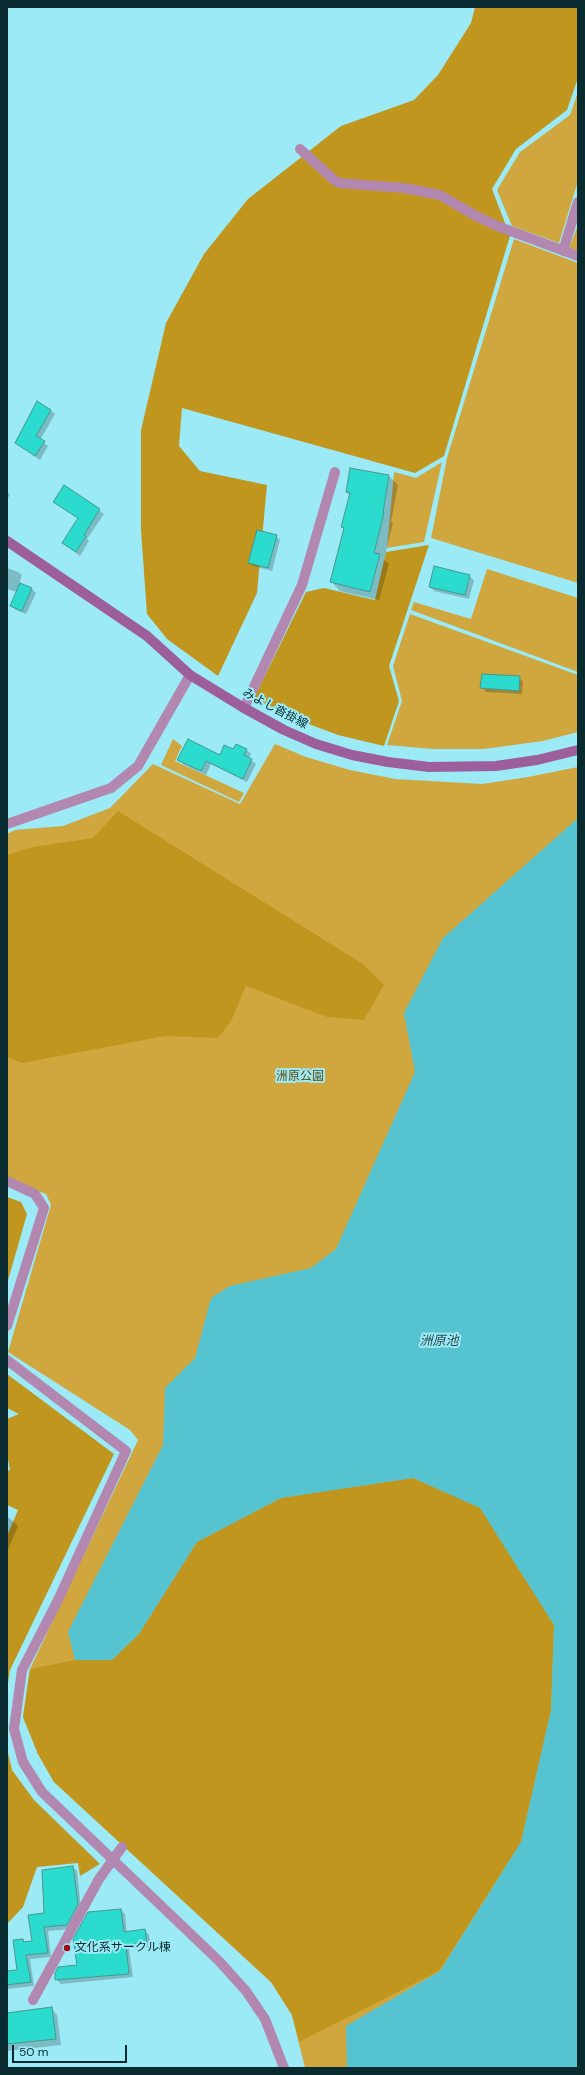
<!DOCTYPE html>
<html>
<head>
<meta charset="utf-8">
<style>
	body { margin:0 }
	#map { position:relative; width:585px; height:2075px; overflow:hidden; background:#9beaf6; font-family:"DM Sans",sans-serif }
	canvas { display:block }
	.frame { position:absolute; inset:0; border:8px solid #092b30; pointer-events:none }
	.scale { position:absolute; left:12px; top:2045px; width:115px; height:18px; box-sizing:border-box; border:2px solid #092b30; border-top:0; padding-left:5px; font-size:12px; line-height:14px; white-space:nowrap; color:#092b30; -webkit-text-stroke:3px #9beaf6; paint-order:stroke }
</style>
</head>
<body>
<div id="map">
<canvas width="585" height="2075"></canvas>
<div class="frame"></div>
<div class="scale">50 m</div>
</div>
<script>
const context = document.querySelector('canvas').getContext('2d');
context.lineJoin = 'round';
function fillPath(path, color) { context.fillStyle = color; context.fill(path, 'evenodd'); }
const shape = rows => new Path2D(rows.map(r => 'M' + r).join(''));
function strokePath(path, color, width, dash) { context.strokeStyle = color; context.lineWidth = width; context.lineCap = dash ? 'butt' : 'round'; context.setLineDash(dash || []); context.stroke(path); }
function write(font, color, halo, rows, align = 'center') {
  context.font = font + ' "DM Sans","Noto Sans JP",sans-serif'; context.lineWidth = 4; context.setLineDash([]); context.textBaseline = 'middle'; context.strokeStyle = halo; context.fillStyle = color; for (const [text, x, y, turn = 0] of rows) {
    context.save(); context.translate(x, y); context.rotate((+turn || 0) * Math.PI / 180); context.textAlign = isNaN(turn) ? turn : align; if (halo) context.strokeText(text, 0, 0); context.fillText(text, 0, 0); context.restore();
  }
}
fillPath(shape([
	[578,92,578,181,559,243,512,226,497,190,520,152,570,115],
	[578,225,578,251,569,248],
	[514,239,578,263,578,583,431,538,447,458],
	[442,462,424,542,387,548,394,472,416,478],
	[487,569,578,598,578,672,411,610,414,602,471,619],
	[410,614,578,675,578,732,543,741,484,749,433,749,387,745,402,701,393,666],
	[173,739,182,746,175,761,244,793,239,802,161,765],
	[275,744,306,757,350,770,395,779,482,784,528,777,578,767,578,2068,305,2068,292,2015,271,1982,54,1782,38,1754,23,1717,30,1669,138,1440,130,1430,8,1352,51,1205,46,1194,7,1180,7,834,15,830,63,826,110,808,153,764,240,804]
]), '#d0a73f');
fillPath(shape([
	[475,7,578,7,578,78,567,110,516,149,492,189,510,236,444,456,415,473,182,408,179,446,200,471,267,485,257,593,218,676,167,639,147,614,141,530,141,430,166,323,204,254,248,199,341,126,414,100,438,75,471,23],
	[429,545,389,666,399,701,384,746,338,735,298,720,254,698,306,592,324,588,375,600,386,552],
	[118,811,363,964,384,985,364,1020,327,1017,246,986,231,1021,218,1038,165,1036,22,1063,7,1057,7,855,33,847,93,838],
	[7,1197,21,1202,27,1214,7,1284],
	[7,1374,114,1454,10,1670,7,1690,7,1536,18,1510,7,1505,7,1471,10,1470,7,1454,7,1419,19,1414,7,1408],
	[413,1478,480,1507,554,1625,551,1710,521,1842,439,1971,299,2042,292,2015,271,1982,54,1782,38,1754,23,1717,30,1669,75,1660,112,1660,139,1634,197,1542,281,1498],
	[7,1749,12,1770,34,1800,100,1864,80,1876,78,1863,37,1867,23,1907,7,1924]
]), '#c0961e');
fillPath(shape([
	[578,818,578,2068,347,2068,346,2026,440,1971,521,1842,551,1710,554,1625,480,1508,413,1478,281,1498,197,1542,139,1634,112,1660,75,1660,68,1632,163,1445,165,1388,195,1358,211,1298,230,1286,311,1268,336,1249,415,1072,404,1013,443,938]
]), '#56c3d1');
fillPath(shape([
	[50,410,55,414,40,440,48,446,40,460,16,443],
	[351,469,389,476,398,485,391,522,393,523,384,560,389,564,379,600,340,591,331,581,345,529,342,527,350,496,347,492],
	[64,487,104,514,87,539,89,541,80,556,63,543,79,518,59,506],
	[7,492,10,495,7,499],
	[276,536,280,540,272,571,253,566,249,562],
	[7,568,18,572,22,575,19,584,32,589,36,593,26,614,16,610,12,606,17,592,7,589],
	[469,576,474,580,469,599,434,591,430,587],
	[519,677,523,682,522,694,486,692,482,688],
	[237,745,247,750,251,754,249,758,256,764,247,782,211,764,206,775,183,764,179,760,220,756,234,751],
	[7,1516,18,1526,7,1552],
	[73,1867,77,1871,81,1909,71,1929,48,1931,51,1957,30,1959,34,1986,7,1989,7,1972,18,1971,23,1940,26,1943,33,1942,45,1914],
	[121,1910,125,1914,127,1933,145,1930,149,1935,151,1947,129,1949,133,1977,61,1984,56,1979,78,1966],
	[51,2008,57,2015,61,2045,7,2051,7,2014]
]), '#0003');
const building = shape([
	[37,401,51,410,36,436,45,441,35,456,15,443,37,401],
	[350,468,389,475,383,513,384,513,374,553,380,554,370,592,330,582,344,528,341,527,350,493,346,492,350,468],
	[64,485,100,509,84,535,86,536,76,552,62,543,78,518,53,502,64,485],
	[257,530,277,535,268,568,248,563,257,530],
	[434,566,470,575,465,595,429,587,434,566],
	[20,583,32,588,22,611,10,606,20,583],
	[482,674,520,676,519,691,480,688,482,674],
	[188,739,220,755,224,745,233,749,236,744,247,749,244,755,252,759,243,779,206,761,201,771,177,760,188,739],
	[73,1866,78,1904,67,1925,44,1927,48,1953,26,1955,31,1982,7,1985,7,1971,17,1970,13,1940,23,1939,24,1942,32,1941,28,1915,44,1913,42,1870,73,1866],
	[121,1909,124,1932,145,1929,147,1943,126,1945,129,1974,55,1980,55,1973,58,1967,77,1965,73,1939,88,1912,121,1909],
	[52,2007,56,2039,7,2044,7,2013,52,2007]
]);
fillPath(building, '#2adbce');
strokePath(building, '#47978f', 1);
strokePath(shape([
	[300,149,333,179,339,183,404,188,440,195,476,216,497,226,578,256],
	[563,251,578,202],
	[244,708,302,585,335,472],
	[7,824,111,788,138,766,190,675],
	[7,1181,35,1194,44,1208,7,1326],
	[7,1360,126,1451,58,1600,22,1670,14,1729,23,1762,42,1792,219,1961,246,1991,265,2019,284,2068],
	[33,2000,99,1879,122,1847]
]), '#b288b1', 10);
strokePath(shape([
	[7,541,147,636,190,675,244,708,284,730,316,744,352,755,388,762,429,767,496,766,537,760,578,750]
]), '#9c5f9b', 10);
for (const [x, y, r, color] of [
	[67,1948,4,"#a30911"]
]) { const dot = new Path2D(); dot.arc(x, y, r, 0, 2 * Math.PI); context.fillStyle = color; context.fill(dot); strokePath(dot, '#9beaf6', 1.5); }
write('12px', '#092b30', '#9beaf6', [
	["みよし沓掛線",275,709,28]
]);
write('12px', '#614b0f', '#9beaf6', [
	["洲原公園",300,1077]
]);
write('12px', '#092b30', '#9beaf6', [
	["文化系サークル棟",75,1948]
], 'left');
write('italic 13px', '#27484c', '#9beaf6', [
	["洲原池",439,1342]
]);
</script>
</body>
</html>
